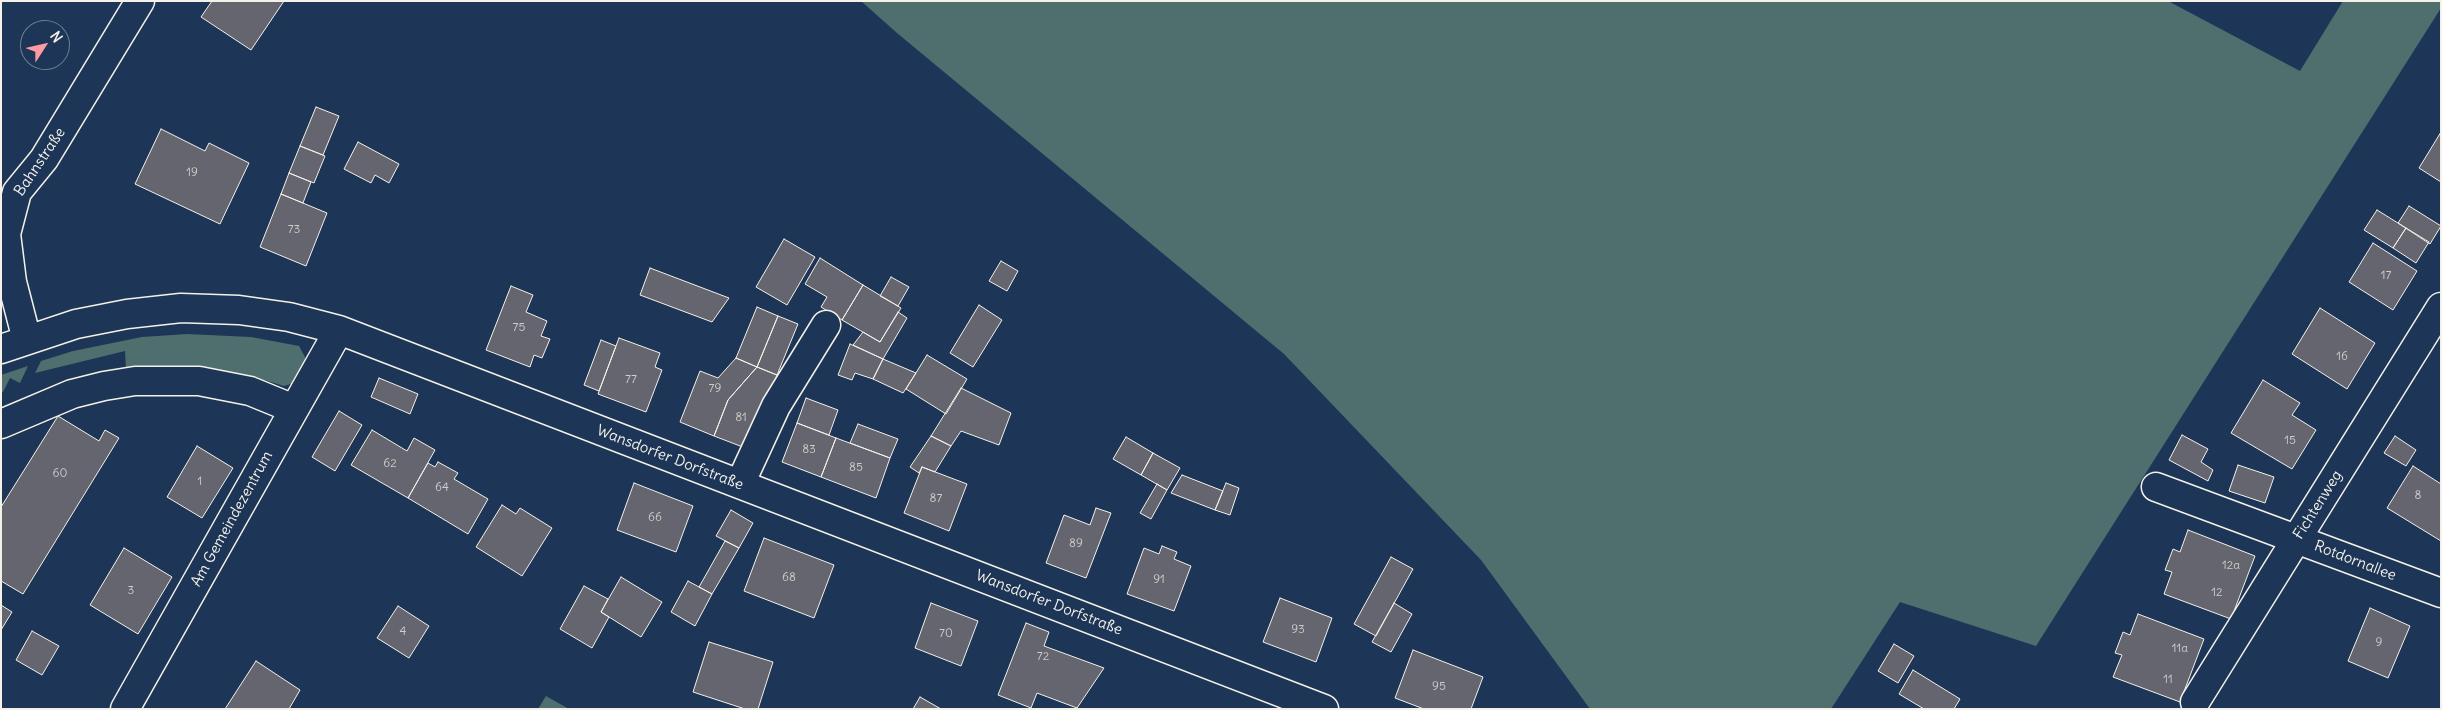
<!DOCTYPE html>
<html>
<head>
<meta charset="utf-8">
<style>
	body { margin:0 }
	#map { position:relative; width:2442px; height:710px; overflow:hidden; background:#1d3557; font-family:Delius,sans-serif }
	canvas { display:block }
	.frame { position:absolute; inset:0; border:2px solid #f4f1e8; pointer-events:none }
	.north { position:absolute; left:20px; top:20px; width:50px; height:50px; box-sizing:border-box; background:#1d3557; border:1px solid #738091; border-radius:50%; rotate:55deg; font-size:14px; font-weight:700; line-height:20px; text-align:center; color:#f4f1e8 }
	.north::after { content:''; display:block; margin:auto; width:18px; height:22px; background:#ff9aa2; clip-path:polygon(50% 0,100% 100%,50% 72%,0 100%) }
</style>
</head>
<body>
<div id="map">
<canvas width="2442" height="710"></canvas>
<div class="frame"></div>
<div class="north">N</div>
</div>
<script>
const context = document.querySelector('canvas').getContext('2d');
context.lineJoin = 'round';
function fillPath(path, color) { context.fillStyle = color; context.fill(path, 'evenodd'); }
const shape = rows => new Path2D(rows.map(r => 'M' + r).join(''));
function strokePath(path, color, width, dash) { context.strokeStyle = color; context.lineWidth = width; context.lineCap = dash ? 'butt' : 'round'; context.setLineDash(dash || []); context.stroke(path); }
function write(font, color, halo, rows, align = 'center') {
  context.font = font + ' Delius,sans-serif'; context.lineWidth = 4.5; context.setLineDash([]); context.textBaseline = 'middle'; context.strokeStyle = halo; context.fillStyle = color; for (const [text, x, y, turn = 0] of rows) {
    context.save(); context.translate(x, y); context.rotate((+turn || 0) * Math.PI / 180); context.textAlign = isNaN(turn) ? turn : align; if (halo) context.strokeText(text, 0, 0); context.fillText(text, 0, 0); context.restore();
  }
}
fillPath(shape([
	[861,1,2168,1,2300,71,2343,1,2441,1,2441,8,2036,646,1900,602,1831,709,1590,709,1481,560,1284,354,897,33],
	[187,334,251,337,299,346,305,357,305,366,294,383,284,386,264,380,205,372,126,370,125,351,35,373,41,361,73,351,142,337],
	[28,366,20,383,10,378,3,392,1,391,1,375],
	[546,696,569,709,538,709]
]), '#4f6e6e');
const building = shape([
	[212,1,284,1,251,50,201,17,212,1],
	[316,107,339,116,323,155,300,146,316,107],
	[161,129,205,151,209,143,249,163,220,224,135,184,161,129],
	[2441,132,2441,182,2419,168,2441,132],
	[358,142,399,164,389,183,375,175,371,183,344,169,358,142],
	[300,146,325,156,314,183,289,173,300,146],
	[289,173,311,182,303,203,281,194,289,173],
	[281,194,327,213,306,266,260,247,281,194],
	[2409,206,2441,226,2430,244,2398,223,2409,206],
	[2377,210,2406,228,2393,248,2364,230,2377,210],
	[2406,228,2429,242,2416,263,2393,248,2406,228],
	[784,239,815,257,787,305,756,287,784,239],
	[2373,243,2417,271,2393,310,2349,282,2373,243],
	[820,258,863,285,842,320,821,307,827,297,805,284,820,258],
	[1001,261,1018,271,1007,291,989,281,1001,261],
	[650,268,729,298,712,322,640,295,650,268],
	[891,277,909,287,898,306,880,296,891,277],
	[863,285,901,308,880,342,842,320,863,285],
	[511,286,533,295,526,312,547,321,541,336,550,339,542,358,534,355,530,367,486,350,511,286],
	[979,305,1002,320,973,367,950,353,979,305],
	[757,307,778,316,757,367,736,358,757,307],
	[2320,308,2375,343,2347,389,2292,354,2320,308],
	[898,312,907,318,883,359,853,345,863,332,880,342,898,312],
	[778,316,798,324,777,375,757,367,778,316],
	[619,338,660,353,655,367,662,370,646,412,598,394,619,338],
	[601,340,616,346,599,391,584,385,601,340],
	[850,344,883,359,873,379,855,373,852,380,838,375,850,344],
	[927,355,967,379,946,414,906,389,927,355],
	[736,358,757,367,728,400,714,436,680,422,700,371,718,378,736,358],
	[883,359,916,373,903,393,873,379,883,359],
	[757,367,777,375,748,449,714,436,728,400,757,367],
	[379,378,418,394,410,414,371,397,379,378],
	[2263,380,2300,403,2292,415,2316,430,2292,469,2231,433,2263,380],
	[961,388,1011,413,999,445,961,431,951,446,931,436,961,388],
	[806,398,838,410,829,435,797,423,806,398],
	[339,411,362,425,335,471,312,457,339,411],
	[58,416,99,441,105,430,119,438,23,594,1,581,1,507,58,416],
	[797,423,836,438,821,477,782,462,797,423],
	[858,424,898,439,890,458,850,443,858,424],
	[372,430,407,451,414,438,435,450,408,498,351,465,372,430],
	[2182,435,2208,449,2201,462,2213,470,2208,481,2169,460,2182,435],
	[931,436,951,446,935,472,922,467,919,473,910,467,931,436],
	[2395,436,2416,450,2406,466,2384,453,2395,436],
	[1126,437,1153,453,1141,475,1113,459,1126,437],
	[836,438,890,458,876,498,821,477,836,438],
	[197,446,233,468,202,518,167,497,197,446],
	[1153,453,1180,468,1167,490,1141,475,1153,453],
	[438,462,458,473,454,479,488,499,468,534,408,498,428,463,435,467,438,462],
	[2238,465,2274,477,2265,503,2229,491,2238,465],
	[2413,466,2441,484,2441,541,2387,508,2413,466],
	[922,467,967,484,949,531,904,513,922,467],
	[1182,475,1223,491,1215,510,1171,493,1182,475],
	[634,483,693,506,676,552,617,530,634,483],
	[1226,483,1239,488,1230,515,1215,510,1226,483],
	[1157,484,1167,490,1151,519,1140,513,1157,484],
	[502,505,516,514,520,508,552,528,522,576,476,547,502,505],
	[1096,508,1111,513,1086,578,1046,563,1064,515,1090,525,1096,508],
	[731,510,753,523,739,548,716,536,731,510],
	[2188,530,2255,556,2231,619,2164,594,2172,572,2165,570,2173,549,2180,552,2188,530],
	[764,538,834,565,814,618,744,591,764,538],
	[725,541,739,548,712,594,699,587,725,541],
	[1162,546,1177,552,1174,559,1191,566,1174,611,1127,594,1144,548,1159,554,1162,546],
	[124,548,172,577,138,634,90,605,124,548],
	[1391,557,1413,569,1376,636,1354,624,1391,557],
	[621,577,662,602,641,637,601,612,621,577],
	[688,581,712,594,695,626,671,612,688,581],
	[584,586,608,599,601,612,609,617,592,648,560,629,584,586],
	[1280,598,1332,618,1316,662,1263,642,1280,598],
	[931,603,978,621,961,666,915,648,931,603],
	[1394,603,1412,614,1391,652,1372,642,1394,603],
	[1,605,12,612,1,630,1,605],
	[398,606,429,626,409,658,377,638,398,606],
	[2370,608,2410,626,2388,678,2348,661,2370,608],
	[2138,614,2204,639,2180,702,2113,677,2122,655,2115,653,2123,632,2130,635,2138,614],
	[1026,623,1049,632,1044,646,1104,668,1077,708,1037,693,1031,708,998,695,1026,623],
	[32,631,59,646,42,675,16,660,32,631],
	[709,642,773,662,758,709,745,709,693,692,709,642],
	[1894,644,1914,656,1898,683,1878,671,1894,644],
	[1413,650,1483,677,1471,709,1424,709,1395,698,1413,650],
	[256,661,300,690,289,709,225,709,256,661],
	[1913,670,1960,699,1954,709,1924,709,1899,694,1913,670],
	[920,697,941,709,913,709,920,697]
]);
fillPath(building, '#64656e');
strokePath(building, '#f4f1e8', 1);
const minor = shape([
	[27,340,12,282,6,234,17,192,44,159,140,1],
	[1,349,76,324,127,314,181,308,239,310,289,317,339,330,1324,709],
	[1,424,72,394,104,386,135,381,199,381,250,391,294,409],
	[740,484,776,406,826,325],
	[2156,487,2441,593],
	[2195,702,2441,307],
	[125,709,339,330]
]);
strokePath(minor, '#f4f1e8', 31);
strokePath(minor, '#1d3557', 28);
write('12px', '#d0ceca', null, [
	["19",192,173],
	["73",294,230],
	["17",2386,276],
	["75",519,328],
	["16",2342,357],
	["77",631,380],
	["79",715,389],
	["81",741,418],
	["15",2290,441],
	["83",809,450],
	["62",390,464],
	["85",856,468],
	["60",60,474],
	["1",200,482],
	["64",442,488],
	["8",2418,496],
	["87",936,499],
	["66",655,518],
	["89",1076,544],
	["12a",2231,566],
	["68",789,578],
	["91",1159,580],
	["3",131,591],
	["12",2217,593],
	["93",1298,630],
	["4",403,632],
	["70",946,634],
	["9",2379,643],
	["11a",2180,649],
	["72",1043,657],
	["11",2168,680],
	["95",1439,687]
]);
write('15px', '#f4f1e8', '#1d3557', [
	["Bahnstraße",40,162,-56],
	["Wansdorfer Dorfstraße",670,458,21],
	["Fichtenweg",2318,505,-58],
	["Am Gemeindezentrum",232,519,-61],
	["Rotdornallee",2355,561,21],
	["Wansdorfer Dorfstraße",1049,603,21]
]);
</script>
</body>
</html>
